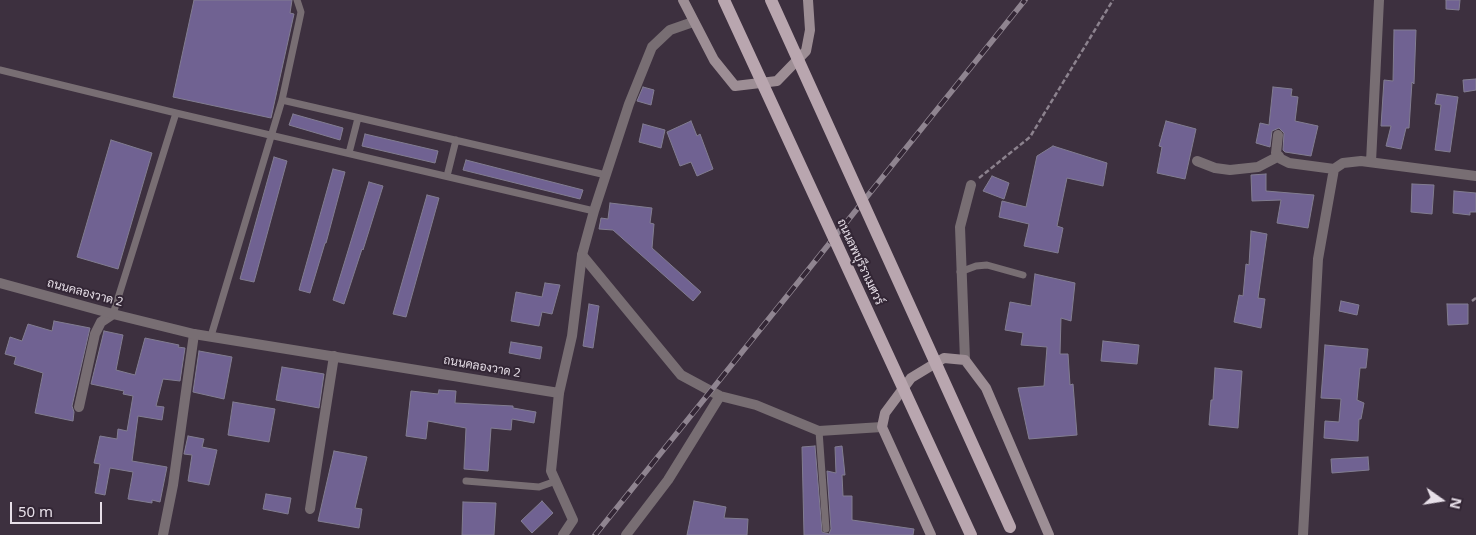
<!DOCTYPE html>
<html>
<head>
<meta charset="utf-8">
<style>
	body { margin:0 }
	#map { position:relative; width:1476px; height:535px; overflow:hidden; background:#3d303f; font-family:"Noto Sans",sans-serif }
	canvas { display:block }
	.north { position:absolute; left:1416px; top:475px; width:50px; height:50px; -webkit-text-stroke:4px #332635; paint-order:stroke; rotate:103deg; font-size:14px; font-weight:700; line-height:20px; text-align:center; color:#e7dfe8 }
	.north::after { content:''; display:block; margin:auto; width:18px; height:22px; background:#e7dfe8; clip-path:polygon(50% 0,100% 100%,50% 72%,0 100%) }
	.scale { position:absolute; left:10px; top:502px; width:92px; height:22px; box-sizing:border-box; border:2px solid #e7dfe8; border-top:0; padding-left:6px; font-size:15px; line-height:18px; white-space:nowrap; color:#e7dfe8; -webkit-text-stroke:4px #332635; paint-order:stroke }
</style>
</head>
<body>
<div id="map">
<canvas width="1476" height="535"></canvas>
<div class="north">N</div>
<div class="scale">50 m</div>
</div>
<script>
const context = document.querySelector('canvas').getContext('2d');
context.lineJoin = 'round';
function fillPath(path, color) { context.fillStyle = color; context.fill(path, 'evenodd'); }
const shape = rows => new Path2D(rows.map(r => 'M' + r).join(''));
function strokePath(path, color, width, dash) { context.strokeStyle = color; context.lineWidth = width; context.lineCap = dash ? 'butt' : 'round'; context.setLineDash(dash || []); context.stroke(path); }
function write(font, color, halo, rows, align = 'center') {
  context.font = font + ' "Noto Sans",Sarabun,sans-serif'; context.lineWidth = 4; context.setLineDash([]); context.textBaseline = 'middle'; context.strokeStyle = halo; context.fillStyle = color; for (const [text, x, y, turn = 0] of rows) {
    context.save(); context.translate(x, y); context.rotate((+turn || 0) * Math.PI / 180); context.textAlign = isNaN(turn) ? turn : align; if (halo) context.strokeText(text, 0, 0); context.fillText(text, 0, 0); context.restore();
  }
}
const building = shape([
	[194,0,292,0,290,13,294,14,271,118,173,97,194,0],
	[1446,0,1460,0,1459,10,1446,9,1446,0],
	[1394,30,1416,30,1414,84,1412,82,1409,128,1406,128,1401,149,1386,146,1391,126,1381,126,1384,80,1393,81,1394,30],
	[1476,79,1476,90,1464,92,1463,80,1476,79],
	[643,87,654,90,651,105,637,101,643,87],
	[1273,87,1292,89,1291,96,1298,97,1295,121,1318,126,1311,156,1285,152,1283,150,1284,133,1279,128,1272,131,1270,147,1256,143,1260,123,1269,125,1273,87],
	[1437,94,1458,97,1450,152,1435,150,1441,105,1435,104,1437,94],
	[293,114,343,128,340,140,289,125,293,114],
	[691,121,697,136,700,134,713,169,697,176,691,162,680,166,667,132,691,121],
	[1166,121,1196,129,1185,179,1157,173,1162,147,1159,146,1166,121],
	[643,124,665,130,661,148,639,142,643,124],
	[365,134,438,151,435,163,362,146,365,134],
	[111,140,152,153,118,269,77,257,111,140],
	[1053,146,1107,163,1103,186,1067,178,1057,226,1063,228,1058,253,1024,246,1029,224,999,217,1002,201,1026,207,1037,156,1053,146],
	[274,157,287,161,254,282,240,279,274,157],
	[466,160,583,190,580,199,463,170,466,160],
	[333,169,345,172,326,243,325,243,310,293,299,290,333,169],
	[1266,174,1266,191,1314,195,1308,228,1277,223,1281,200,1252,201,1251,175,1266,174],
	[992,176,1009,183,1004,199,983,191,992,176],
	[369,182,383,186,363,250,362,249,344,304,333,300,369,182],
	[1412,184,1434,185,1432,214,1411,212,1412,184],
	[1454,191,1476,193,1476,212,1470,212,1470,215,1453,213,1454,191],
	[427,195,439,198,406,317,393,314,427,195],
	[610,203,652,208,650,223,654,224,652,248,701,292,693,301,613,230,599,229,601,218,608,219,610,203],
	[1251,231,1267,234,1258,298,1265,299,1261,328,1234,322,1239,295,1243,296,1246,264,1249,265,1251,231],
	[1035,274,1075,283,1071,321,1061,318,1060,354,1068,354,1070,385,1073,384,1077,435,1029,439,1018,388,1044,386,1047,347,1021,345,1023,333,1005,330,1010,302,1031,306,1035,274],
	[545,283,560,285,552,314,542,312,539,326,511,321,516,292,542,297,545,283],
	[1341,301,1359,305,1357,315,1339,311,1341,301],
	[589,304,599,306,593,348,583,346,589,304],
	[1447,304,1468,304,1468,324,1448,325,1447,304],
	[54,321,90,328,72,406,74,412,73,421,35,413,43,373,14,364,16,357,5,354,10,337,22,341,28,324,52,331,54,321],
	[104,331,123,335,116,370,135,375,145,338,179,345,178,347,185,348,180,381,163,379,156,406,164,407,162,420,138,416,132,461,167,467,160,502,152,500,152,503,128,499,133,472,110,468,105,495,95,493,100,464,94,463,100,436,117,439,118,429,127,431,133,396,123,394,124,391,91,384,104,331],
	[1103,341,1139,345,1137,364,1101,361,1103,341],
	[511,342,542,347,540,359,509,353,511,342],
	[1325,345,1368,349,1366,368,1360,368,1357,400,1364,403,1361,419,1359,419,1358,441,1324,438,1325,421,1339,422,1341,399,1321,398,1325,345],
	[199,351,232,357,224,399,193,392,199,351],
	[282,367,324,374,319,408,276,400,282,367],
	[1215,368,1242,371,1238,428,1209,425,1211,400,1213,400,1215,368],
	[439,390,456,391,455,403,513,406,513,408,536,412,534,423,512,419,511,430,491,428,488,471,464,469,466,428,428,421,426,439,406,436,411,391,438,394,439,390],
	[233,402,275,409,269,442,228,435,233,402],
	[188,436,204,439,202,447,217,450,209,485,188,481,192,455,184,454,188,436],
	[815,446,822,532,829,534,831,529,827,471,836,473,835,447,842,446,845,475,842,475,843,496,852,496,852,520,914,529,913,535,804,535,802,447,815,446],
	[334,451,367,457,355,508,362,509,359,528,318,521,334,451],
	[1368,457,1369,470,1332,473,1331,459,1368,457],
	[266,494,291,498,288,514,263,509,266,494],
	[542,501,553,513,532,533,521,521,542,501],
	[694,501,726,507,724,518,748,519,747,535,687,535,694,501],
	[463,502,496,503,494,535,462,535,463,502]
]);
fillPath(building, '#706292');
strokePath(building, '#827d91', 1);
strokePath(shape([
	[979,178,1030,137,1113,0],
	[1472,301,1476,298]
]), '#8c828e', 2.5, [5, 2.5]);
strokePath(shape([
	[0,70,176,113,594,211],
	[282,100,300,17,301,12,297,0],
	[349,153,358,118],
	[447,176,456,140],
	[960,272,976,266,987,265,1023,275],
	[113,314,176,113],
	[211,336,282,100,606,175],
	[819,431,826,529],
	[466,481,539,487,556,481]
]), '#786e73', 7);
strokePath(shape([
	[1278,135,1276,153,1281,159,1289,163,1334,169],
	[1197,161,1215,168,1230,170,1258,167,1279,156],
	[1371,162,1379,0],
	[582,255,681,375,720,396,756,405,819,431,882,427],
	[965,360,960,227,971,185],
	[559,393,551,471,573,520,563,535],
	[79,407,95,334,101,322,113,314],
	[310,509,334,356],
	[163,535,173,485,194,334],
	[626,535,668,480,720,396],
	[1303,535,1318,259,1334,169,1343,163,1361,161,1476,176]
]), '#786e73', 10);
strokePath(shape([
	[0,283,113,314,194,334,559,393,572,336,582,255,594,211,629,104,652,47,670,30,693,22]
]), '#786e73', 10);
strokePath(shape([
	[683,0,714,60,735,86,777,81,806,51,810,30,808,0],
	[931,535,882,427,885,413,911,378,944,358,965,360,986,388,1049,535]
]), '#9d8e95', 10);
const rail = shape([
	[595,535,1025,0]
]);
strokePath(rail, '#8f8490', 5.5);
strokePath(rail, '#332635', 4, [11]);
strokePath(shape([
	[724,0,971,535],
	[771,0,1010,527]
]), '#b9a6af', 12);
write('12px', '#e7dfe8', '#332635', [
	["ถนนลพบุรีราเมศวร์",860,262,65],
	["ถนนคลองวาด 2",85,293,15],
	["ถนนคลองวาด 2",482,367,10]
]);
</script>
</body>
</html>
